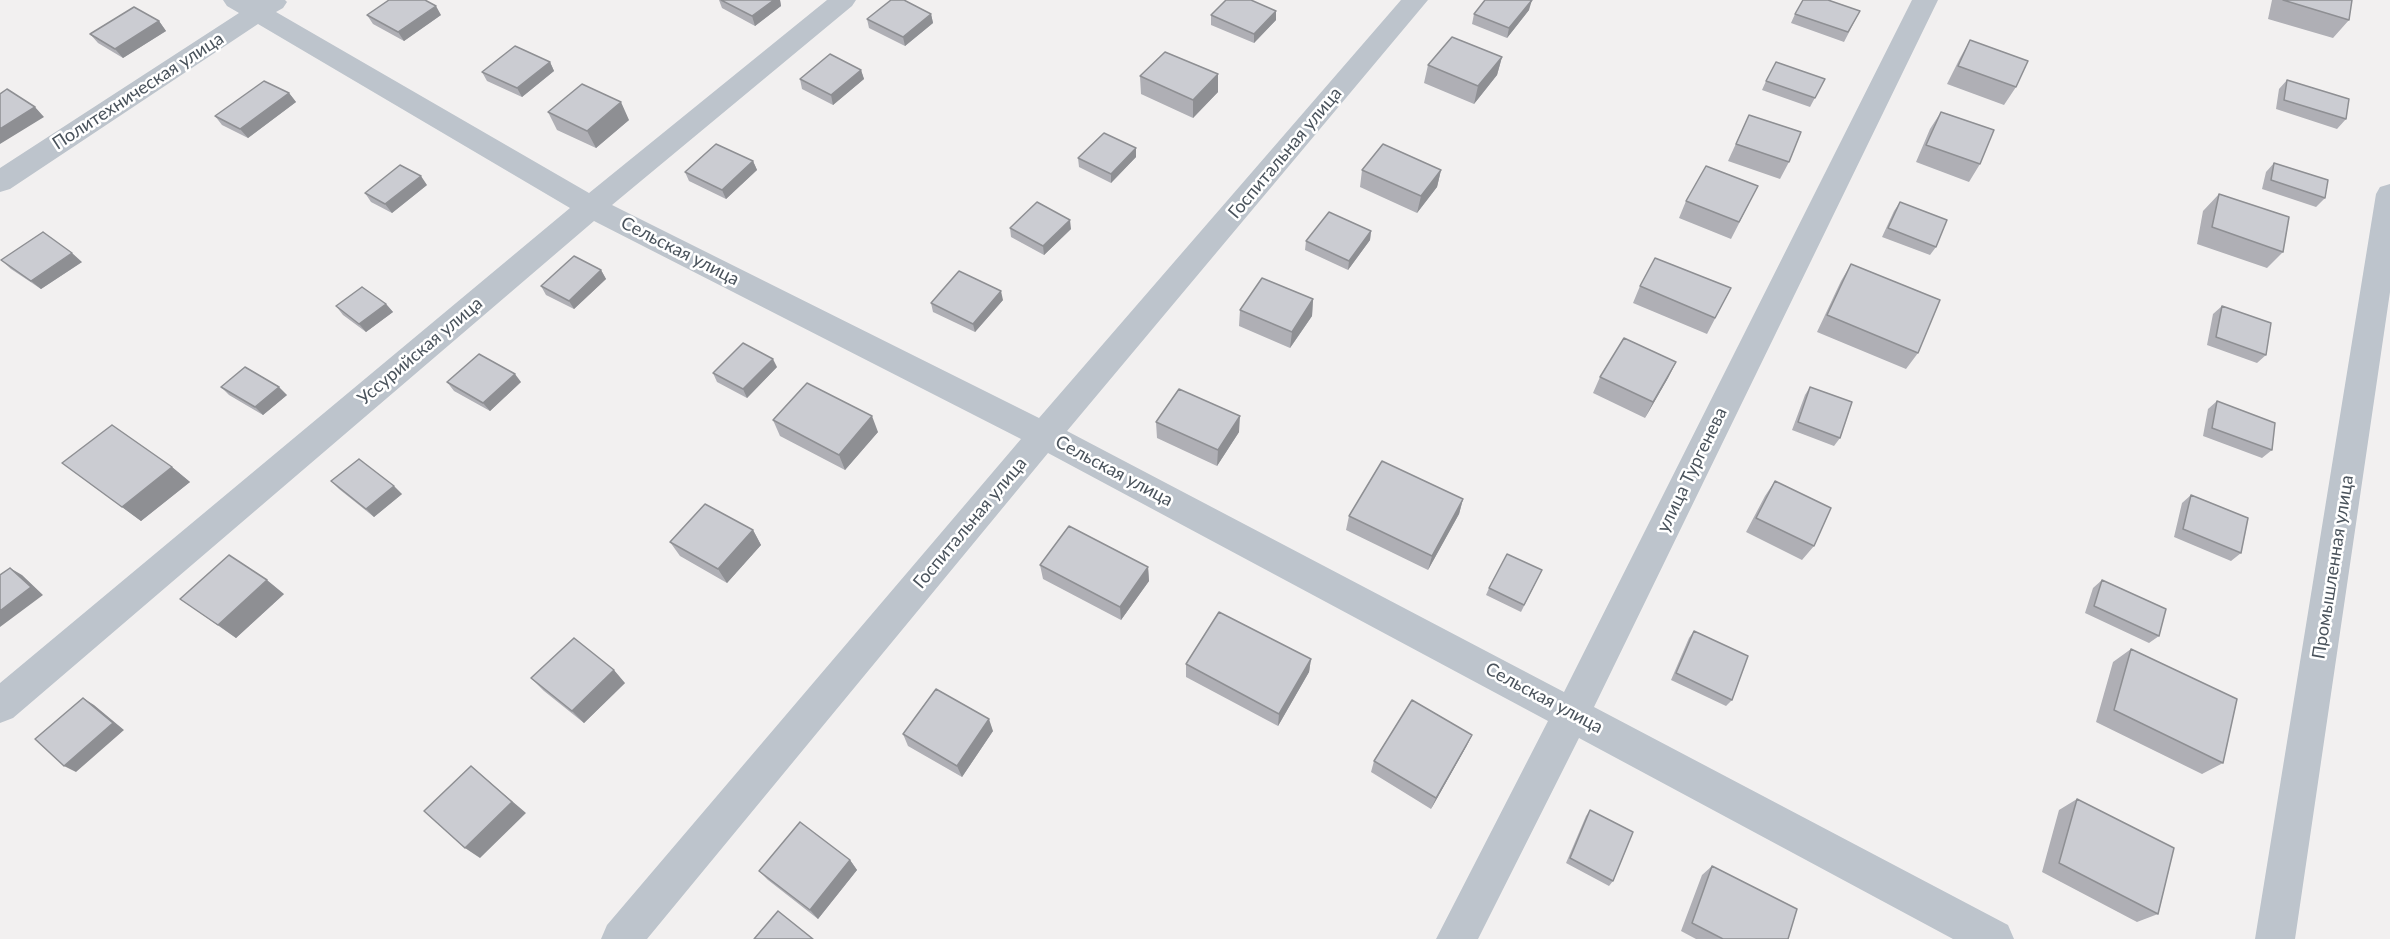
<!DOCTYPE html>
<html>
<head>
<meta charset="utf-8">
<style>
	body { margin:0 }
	canvas { display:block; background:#f2f0f0 }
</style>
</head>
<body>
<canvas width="2390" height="939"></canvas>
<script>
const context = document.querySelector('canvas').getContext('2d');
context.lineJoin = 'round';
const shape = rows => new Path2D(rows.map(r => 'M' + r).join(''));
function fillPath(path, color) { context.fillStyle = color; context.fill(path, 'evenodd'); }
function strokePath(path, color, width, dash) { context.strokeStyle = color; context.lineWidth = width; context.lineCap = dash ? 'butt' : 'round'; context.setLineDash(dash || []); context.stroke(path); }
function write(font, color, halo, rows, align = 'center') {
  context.font = font + ' Lato,sans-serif'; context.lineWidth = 5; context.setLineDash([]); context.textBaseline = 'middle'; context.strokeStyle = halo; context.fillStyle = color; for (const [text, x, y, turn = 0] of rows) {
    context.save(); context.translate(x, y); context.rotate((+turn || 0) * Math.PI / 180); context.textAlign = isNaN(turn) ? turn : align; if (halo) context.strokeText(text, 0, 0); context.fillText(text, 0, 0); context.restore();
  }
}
fillPath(shape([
	[223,0,285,0,287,2,283,8,276,12,589,193,827,0,856,0,852,6,612,205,1039,418,1401,0,1428,0,1067,431,1564,692,1912,0,1938,0,1594,707,2008,925,2014,939,1953,939,1579,738,1478,939,1436,939,1548,721,1048,453,647,939,601,939,607,925,1021,439,594,221,13,718,0,723,0,683,570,208,258,24,10,189,0,192,0,168,239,13,227,6,223,0],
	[2390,184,2390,292,2295,939,2255,939,2376,194,2380,187,2390,184]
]), '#bdc4cc');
fillPath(shape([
	[719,0,780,0,781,6,755,26,722,8],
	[2272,0,2352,0,2349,20,2333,38,2268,19],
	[1529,10,1507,38,1472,24,1474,14],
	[1860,11,1844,42,1791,23,1795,14],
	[931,14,933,23,905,46,869,28,867,19],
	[367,15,441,15,404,41,373,24],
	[1211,15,1276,20,1254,43,1211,25],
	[159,21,166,31,123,58,98,43,90,34],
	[1970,40,2016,87,2004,105,1947,84,1960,58],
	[1502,57,1497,75,1474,104,1424,83,1428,65],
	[550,62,554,71,522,97,487,81,482,72],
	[861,70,864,79,833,105,802,89,800,79],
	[1140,76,1218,92,1193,118,1141,94],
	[1825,79,1810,107,1762,90,1766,81],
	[2287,80,2346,119,2337,129,2276,109,2279,89],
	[289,93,296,102,248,138,222,125,215,116],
	[548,112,629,120,596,148,557,130],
	[1941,112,1980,164,1969,182,1916,162,1930,129],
	[1749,115,1789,162,1780,179,1728,161],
	[1136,148,1136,157,1111,183,1079,167,1078,158],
	[753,161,757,170,726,199,689,181,685,172],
	[2274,163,2325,198,2316,207,2262,189,2266,172],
	[1362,170,1441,170,1437,187,1417,213,1360,187],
	[427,185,392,213,371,202,365,193],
	[2219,194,2283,252,2267,268,2197,244,2203,211],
	[1686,201,1749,204,1731,239,1679,218],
	[1900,202,1936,247,1930,255,1882,237,1894,211],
	[1010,228,1071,229,1044,255,1011,237],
	[1371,231,1370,240,1348,270,1305,250,1306,241],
	[1,260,82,262,41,289,11,269],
	[1851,264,1918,353,1906,369,1817,332,1841,281],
	[601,270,606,279,574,309,546,295,541,286],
	[1640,286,1731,288,1707,334,1633,303],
	[1313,299,1312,316,1290,348,1239,326,1240,310],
	[1003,300,975,332,933,312,931,303],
	[386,304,393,312,366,332,343,315,336,306],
	[2222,306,2266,355,2257,363,2207,345,2213,314],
	[1676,362,1668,378,1645,418,1593,393,1600,377],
	[777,367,747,398,717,382,713,373],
	[447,382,521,382,490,411,454,391],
	[221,387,287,395,263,415,229,395],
	[1810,387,1840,438,1834,446,1792,430,1805,395],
	[2217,401,2272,450,2262,458,2203,436,2208,409],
	[773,420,878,432,845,470,780,436],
	[1156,422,1239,432,1217,466,1157,438],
	[62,463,172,467,190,482,141,521],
	[331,481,402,494,374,517,339,489],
	[1775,481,1814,546,1802,560,1746,532,1765,496],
	[2191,495,2241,553,2231,561,2174,537,2182,503],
	[1463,499,1459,514,1428,570,1346,530,1349,516],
	[753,530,761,545,727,583,680,556,670,542],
	[1040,565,1148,567,1149,581,1121,620,1043,579],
	[1542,570,1521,612,1486,595,1489,588],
	[2102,580,2159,636,2149,643,2085,613,2093,588],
	[284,594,236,638,180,599],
	[1694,631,1732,700,1726,706,1671,680,1689,638],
	[2131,649,2223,763,2202,774,2096,722,2113,662],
	[1311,659,1309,672,1278,726,1186,677,1186,664],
	[531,678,625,683,584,723,544,691],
	[993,731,962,777,908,746,903,734],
	[1472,735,1466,747,1431,809,1371,772,1374,761],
	[2077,799,2158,914,2137,922,2042,872,2059,810],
	[1590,810,1613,881,1609,886,1566,863,1586,816],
	[850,860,857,870,818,919,768,880,759,871],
	[1712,866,1788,939,1696,939,1681,931,1702,875]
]), '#afafb5');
fillPath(shape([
	[774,0,780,0,781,6,755,26,752,16],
	[1532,0,1529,10,1507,38,1509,28],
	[436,6,441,15,404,41,398,32],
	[1276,11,1276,20,1254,43,1254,34],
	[931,14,933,23,905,46,903,37],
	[159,21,166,31,123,58,115,49],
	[1502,57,1497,75,1474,104,1478,86],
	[550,62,554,71,522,97,517,88],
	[861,70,864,79,833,105,831,95],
	[1218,74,1218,92,1193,118,1193,100],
	[289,93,296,102,248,138,240,129],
	[621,102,629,120,596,148,587,131],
	[35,107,44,117,0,144,0,129],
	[1136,148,1136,157,1111,183,1111,174],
	[753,161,757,170,726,199,722,190],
	[1441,170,1437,187,1417,213,1421,196],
	[421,176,427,185,392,213,385,204],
	[1070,220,1071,229,1044,255,1043,246],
	[1371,231,1370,240,1348,270,1349,261],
	[72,253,82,262,41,289,31,281],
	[601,270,606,279,574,309,569,301],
	[1001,291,1003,300,975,332,973,324],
	[1313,299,1312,316,1290,348,1292,332],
	[386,304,393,312,366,332,359,324],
	[773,359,777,367,747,398,743,389],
	[1676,362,1668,378,1645,418,1653,402],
	[515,374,521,382,490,411,483,403],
	[279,387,287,395,263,415,255,407],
	[872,416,878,432,845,470,839,455],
	[1240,416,1239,432,1217,466,1218,450],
	[172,467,190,482,141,521,122,507],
	[394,486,402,494,374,517,366,509],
	[1463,499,1459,514,1428,570,1432,556],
	[753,530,761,545,727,583,718,569],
	[1148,567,1149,581,1121,620,1120,607],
	[10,568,22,575,43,595,0,627,0,611],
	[267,580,284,594,236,638,218,625],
	[1311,659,1309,672,1278,726,1279,714],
	[614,670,625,683,584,723,572,711],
	[83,698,94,705,124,730,76,772,64,766],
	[989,719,993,731,962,777,957,766],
	[1472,735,1466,747,1431,809,1436,798],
	[471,766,526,813,480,858,465,848],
	[850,860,857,870,818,919,810,910]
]), '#8e8f93');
const building = shape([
	[389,0,425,0,436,6,398,32,367,15,389,0],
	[721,0,774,0,752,16,721,0],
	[891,0,904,0,931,14,903,37,867,19,891,0],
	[1226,0,1251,0,1276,11,1254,34,1211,15,1226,0],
	[1485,0,1532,0,1509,28,1474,14,1485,0],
	[1803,0,1828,0,1860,11,1848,32,1795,14,1803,0],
	[2283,0,2352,0,2349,20,2283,0],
	[134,7,159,21,115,49,90,34,134,7],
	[1452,37,1502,57,1478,86,1428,65,1452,37],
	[1970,40,2028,61,2016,87,1958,66,1970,40],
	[515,46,550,62,517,88,482,72,515,46],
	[1165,52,1218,74,1193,100,1140,76,1165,52],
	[830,54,861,70,831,95,800,79,830,54],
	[1776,62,1825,79,1815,98,1766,81,1776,62],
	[2287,80,2349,99,2346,119,2284,100,2287,80],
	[264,81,289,93,240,129,215,116,264,81],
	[582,84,621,102,587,131,548,112,582,84],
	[7,89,35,107,0,129,0,94,7,89],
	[1941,112,1994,130,1980,164,1926,145,1941,112],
	[1749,115,1801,132,1789,162,1736,144,1749,115],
	[1104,133,1136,148,1111,174,1078,158,1104,133],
	[716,144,753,161,722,190,685,172,716,144],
	[1383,144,1441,170,1421,196,1362,170,1383,144],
	[2274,163,2328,180,2325,198,2271,180,2274,163],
	[400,165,421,176,385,204,365,193,400,165],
	[1706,166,1758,186,1739,222,1686,201,1706,166],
	[2219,194,2289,217,2283,252,2212,227,2219,194],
	[1037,202,1070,220,1043,246,1010,228,1037,202],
	[1900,202,1947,220,1936,247,1888,228,1900,202],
	[1329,212,1371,231,1349,261,1306,241,1329,212],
	[43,232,72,253,31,281,1,260,43,232],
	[574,256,601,270,569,301,541,286,574,256],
	[1655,258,1731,288,1715,318,1640,286,1655,258],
	[1851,264,1940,300,1918,353,1827,315,1851,264],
	[959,271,1001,291,973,324,931,303,959,271],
	[1262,278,1313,299,1292,332,1240,310,1262,278],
	[362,287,386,304,359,324,336,306,362,287],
	[2222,306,2271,323,2266,355,2216,337,2222,306],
	[1624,338,1676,362,1653,402,1600,377,1624,338],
	[743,343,773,359,743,389,713,373,743,343],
	[479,354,515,374,483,403,447,382,479,354],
	[245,367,279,387,255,407,221,387,245,367],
	[807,383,872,416,839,455,773,420,807,383],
	[1810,387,1852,402,1840,438,1798,422,1810,387],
	[1179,389,1240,416,1218,450,1156,422,1179,389],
	[2217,401,2275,423,2272,450,2212,428,2217,401],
	[112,425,172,467,122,507,62,463,112,425],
	[359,459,394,486,366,509,331,481,359,459],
	[1382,461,1463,499,1432,556,1349,516,1382,461],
	[1775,481,1831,508,1814,546,1756,518,1775,481],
	[2191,495,2248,518,2241,553,2183,529,2191,495],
	[705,504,753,530,718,569,670,542,705,504],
	[1069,526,1148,567,1120,607,1040,565,1069,526],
	[1507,554,1542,570,1524,605,1489,588,1507,554],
	[229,555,267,580,218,625,180,599,229,555],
	[10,568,31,587,0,611,0,575,10,568],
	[2102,580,2166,609,2159,636,2094,606,2102,580],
	[1219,612,1311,659,1279,714,1186,664,1219,612],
	[1694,631,1748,656,1732,700,1676,673,1694,631],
	[574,638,614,670,572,711,531,678,574,638],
	[2131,649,2237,699,2223,763,2114,710,2131,649],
	[936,689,989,719,957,766,903,734,936,689],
	[83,698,113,723,64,766,35,739,83,698],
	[1412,700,1472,735,1436,798,1374,761,1412,700],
	[471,766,512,802,465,848,424,811,471,766],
	[2077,799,2174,848,2158,914,2059,863,2077,799],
	[1590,810,1633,832,1613,881,1570,858,1590,810],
	[800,822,850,860,810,910,759,871,800,822],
	[1712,866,1797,909,1788,939,1723,939,1692,923,1712,866],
	[778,911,813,939,754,939,778,911]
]);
fillPath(building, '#cbccd2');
strokePath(building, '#8e8f93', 1.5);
write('18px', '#4a535c', '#fff', [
	["Политехническая улица",138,91,-33],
	["Госпитальная улица",1285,153,-50],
	["Сельская улица",680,251,27],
	["Уссурийская улица",420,351,-40],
	["улица Тургенева",1692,470,-64],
	["Сельская улица",1114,471,28],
	["Госпитальная улица",970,523,-50],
	["Промышленная улица",2333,567,-81],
	["Сельская улица",1544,698,28]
]);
</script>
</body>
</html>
